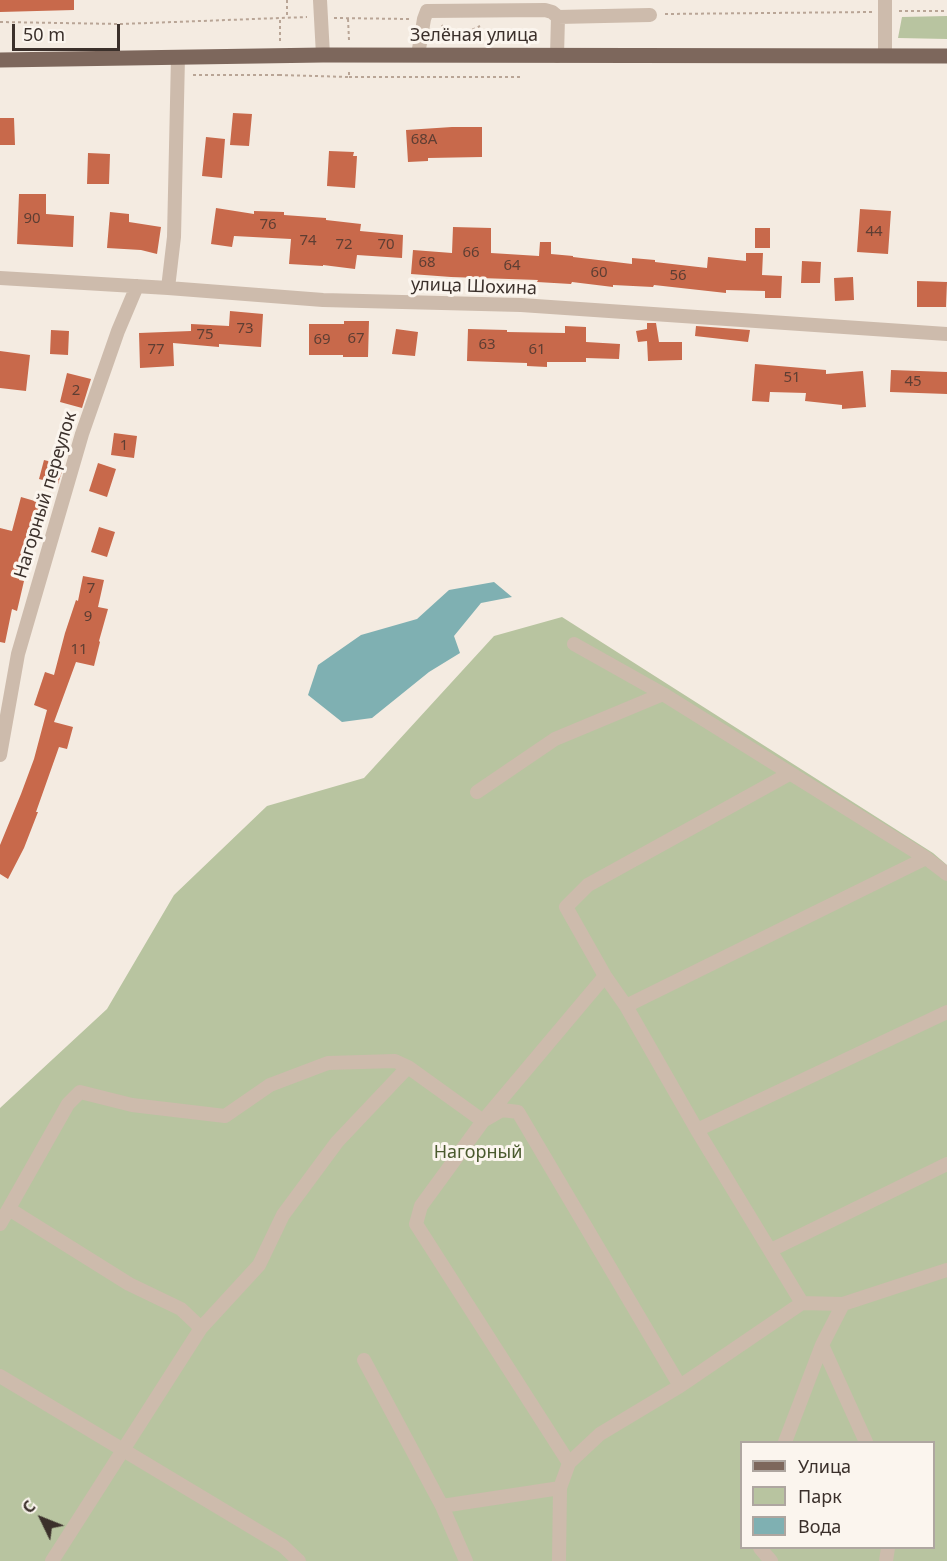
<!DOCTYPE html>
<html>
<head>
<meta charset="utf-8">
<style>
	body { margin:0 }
	#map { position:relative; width:947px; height:1561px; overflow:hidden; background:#f4ebe1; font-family:"Noto Sans",sans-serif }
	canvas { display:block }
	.legend { position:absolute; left:740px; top:1441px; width:195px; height:108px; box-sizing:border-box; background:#fbf5ee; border:2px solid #aea6a0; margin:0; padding:8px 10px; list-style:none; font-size:18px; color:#3b302b }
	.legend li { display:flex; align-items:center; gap:12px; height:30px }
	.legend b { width:30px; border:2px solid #aea6a0 }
	.north { position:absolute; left:12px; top:1489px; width:60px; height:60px; -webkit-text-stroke:4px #fbf5ee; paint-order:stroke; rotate:313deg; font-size:16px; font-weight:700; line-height:24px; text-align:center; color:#3b302b }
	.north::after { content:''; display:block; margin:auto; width:21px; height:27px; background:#3b302b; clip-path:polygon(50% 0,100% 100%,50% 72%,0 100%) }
	.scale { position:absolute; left:12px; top:24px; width:108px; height:27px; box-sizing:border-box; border:3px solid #3b302b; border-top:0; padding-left:8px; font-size:18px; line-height:21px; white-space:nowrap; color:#3b302b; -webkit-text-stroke:4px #fbf5ee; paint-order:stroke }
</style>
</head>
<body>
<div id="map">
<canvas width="947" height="1561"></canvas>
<ul class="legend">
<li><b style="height:8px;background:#7d675c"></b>Улица</li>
<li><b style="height:16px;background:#b8c4a0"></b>Парк</li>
<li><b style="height:16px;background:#7fb0b2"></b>Вода</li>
</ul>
<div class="north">С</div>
<div class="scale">50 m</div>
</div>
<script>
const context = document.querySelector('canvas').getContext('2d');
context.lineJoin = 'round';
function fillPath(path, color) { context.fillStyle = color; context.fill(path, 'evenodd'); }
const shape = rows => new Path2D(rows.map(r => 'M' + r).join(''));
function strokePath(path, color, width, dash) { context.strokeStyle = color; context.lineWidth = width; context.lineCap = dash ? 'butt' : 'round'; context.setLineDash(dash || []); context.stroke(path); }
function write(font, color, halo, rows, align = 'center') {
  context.font = font + ' "Noto Sans",sans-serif'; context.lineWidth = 6; context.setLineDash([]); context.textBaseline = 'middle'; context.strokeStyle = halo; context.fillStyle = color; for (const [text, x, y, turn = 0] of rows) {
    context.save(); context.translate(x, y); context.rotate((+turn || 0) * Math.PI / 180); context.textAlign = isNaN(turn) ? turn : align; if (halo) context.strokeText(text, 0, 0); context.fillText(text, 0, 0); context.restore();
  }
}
fillPath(shape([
	[947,16,947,39,898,38,902,17],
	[562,617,933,853,947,865,947,1561,0,1561,0,1108,107,1009,174,895,267,806,364,778,494,636],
	[742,1442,934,1442,934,1548,742,1548]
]), '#b8c4a0');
fillPath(shape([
	[494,582,512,597,481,603,454,636,460,653,429,672,372,718,342,722,308,695,318,665,361,635,417,619,449,590]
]), '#7fb0b2');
fillPath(shape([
	[0,0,74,0,74,10,0,12],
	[233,113,252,114,249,146,230,145],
	[0,118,14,118,15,145,0,145],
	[452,127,482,127,482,157,428,158,428,161,408,162,406,130],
	[206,137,225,139,222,178,202,176],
	[329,151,354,152,353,156,357,156,355,188,327,186],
	[88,153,110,154,109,184,87,184],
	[19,194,46,194,46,214,74,216,73,247,17,244],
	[216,208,254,214,254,211,284,212,284,215,326,218,326,220,361,224,360,231,403,235,402,258,357,255,355,269,323,265,323,266,289,264,291,239,234,236,232,247,211,244],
	[860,209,891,211,888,254,857,252],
	[110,212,129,214,129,222,161,227,157,254,141,250,107,248],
	[453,227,491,228,491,253,539,256,540,242,551,242,551,254,573,256,573,257,632,264,632,258,655,260,655,262,707,268,708,257,746,261,746,253,763,253,762,275,782,276,781,298,765,298,765,291,726,290,726,293,654,285,653,287,613,285,613,287,572,282,571,284,537,282,538,280,451,277,411,274,413,250,452,253],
	[755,228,770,228,770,248,755,248],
	[802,261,821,262,820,283,801,283],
	[853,277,854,300,835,301,834,278],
	[917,281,947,282,946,307,917,307],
	[230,311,263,314,261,347,219,344,219,347,173,343,174,366,140,368,139,333,191,331,191,324,229,326],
	[344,321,369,321,368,357,343,357,343,355,309,355,309,324,344,324],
	[647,323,656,323,659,342,682,342,682,360,648,361,647,341,638,342,636,331,647,329],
	[565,326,586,327,586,342,620,344,619,359,586,358,586,362,547,362,547,367,527,366,527,363,467,361,468,329,507,330,507,332,565,333],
	[696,326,750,330,748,342,695,336],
	[396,329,418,332,415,356,392,354],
	[51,330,69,331,68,355,50,354],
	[0,351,30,355,26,391,0,388],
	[755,364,826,370,826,374,863,371,866,407,842,409,842,405,805,401,806,393,770,392,769,402,752,401],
	[891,370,947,372,947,394,890,392],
	[67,373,91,379,82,408,60,402],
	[114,433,137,436,134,458,111,455],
	[44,460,64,465,58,484,39,479],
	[98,463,116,469,107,497,89,491],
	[21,497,45,504,38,529,32,528,19,580,24,581,17,611,12,609,5,643,0,642,0,528,12,531],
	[99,527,115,532,107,557,91,552],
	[83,576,104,580,98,607,108,609,99,641,100,642,94,666,76,662,54,722,73,727,67,749,59,747,36,812,38,812,24,848,8,879,0,874,0,845,21,794,34,759,47,710,34,705,45,672,54,675,65,633,76,600,78,601]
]), '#c8694b');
strokePath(shape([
	[287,0,287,17],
	[899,11,947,11],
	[665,14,872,12],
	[334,18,409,19],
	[348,19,349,40],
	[0,22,121,24,307,17],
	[442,25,446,33,465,33,480,26],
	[280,41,280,17],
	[193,75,279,75,279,71],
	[279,75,349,77,349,70],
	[349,77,523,77]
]), '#b9a596', 2, [3, 3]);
strokePath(shape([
	[320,0,323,55],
	[418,55,424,19,427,11,545,10,552,12,558,17,650,15],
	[885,55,885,0],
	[557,56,558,17],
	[0,278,168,288,323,300,521,305,947,334],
	[168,288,174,237,178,57],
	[574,644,663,694,926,858,947,874],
	[0,755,18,654,82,434,118,331,137,286],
	[477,792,555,739,663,694],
	[626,1006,926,858],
	[697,1130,947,1012],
	[9,1209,129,1284,181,1309,201,1328],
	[0,1224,68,1104,80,1092,132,1105,225,1116,270,1085,328,1063,395,1061,408,1067,483,1121,502,1110,518,1112,680,1386],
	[771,1250,947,1164],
	[802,1303,843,1304,947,1270],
	[822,1345,866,1442],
	[364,1360,442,1506,560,1488],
	[0,1376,283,1546,299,1561],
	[785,1442,822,1345,843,1304],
	[569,1463,416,1224,421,1206,483,1121,605,976],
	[442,1506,466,1561],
	[760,1548,771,1561],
	[52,1561,201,1328,259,1265,283,1215,337,1142,408,1067],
	[559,1561,560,1488,569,1463,600,1434,680,1386,802,1303,697,1130,626,1006,605,976,566,907,588,885,789,774],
	[886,1561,888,1548]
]), '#cdbbac', 14);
strokePath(shape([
	[0,60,323,55,947,56]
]), '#7d675c', 15);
write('15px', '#5e3e33', null, [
	["68А",424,140],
	["90",32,219],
	["76",268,225],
	["44",874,232],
	["74",308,241],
	["72",344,245],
	["70",386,245],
	["66",471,253],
	["68",427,263],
	["64",512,266],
	["60",599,273],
	["56",678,276],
	["73",245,329],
	["75",205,335],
	["67",356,339],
	["69",322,340],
	["63",487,345],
	["77",156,350],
	["61",537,350],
	["51",792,378],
	["45",913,382],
	["2",76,391],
	["1",124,446],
	["7",91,589],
	["9",88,617],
	["11",79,650]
]);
write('18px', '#3b302b', '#fbf5ee', [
	["Зелёная улица",474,36],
	["улица Шохина",474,287,2],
	["Нагорный переулок",46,495,-73]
]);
write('18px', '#4a5a2e', '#fbf5ee', [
	["Нагорный",478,1153]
]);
</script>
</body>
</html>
